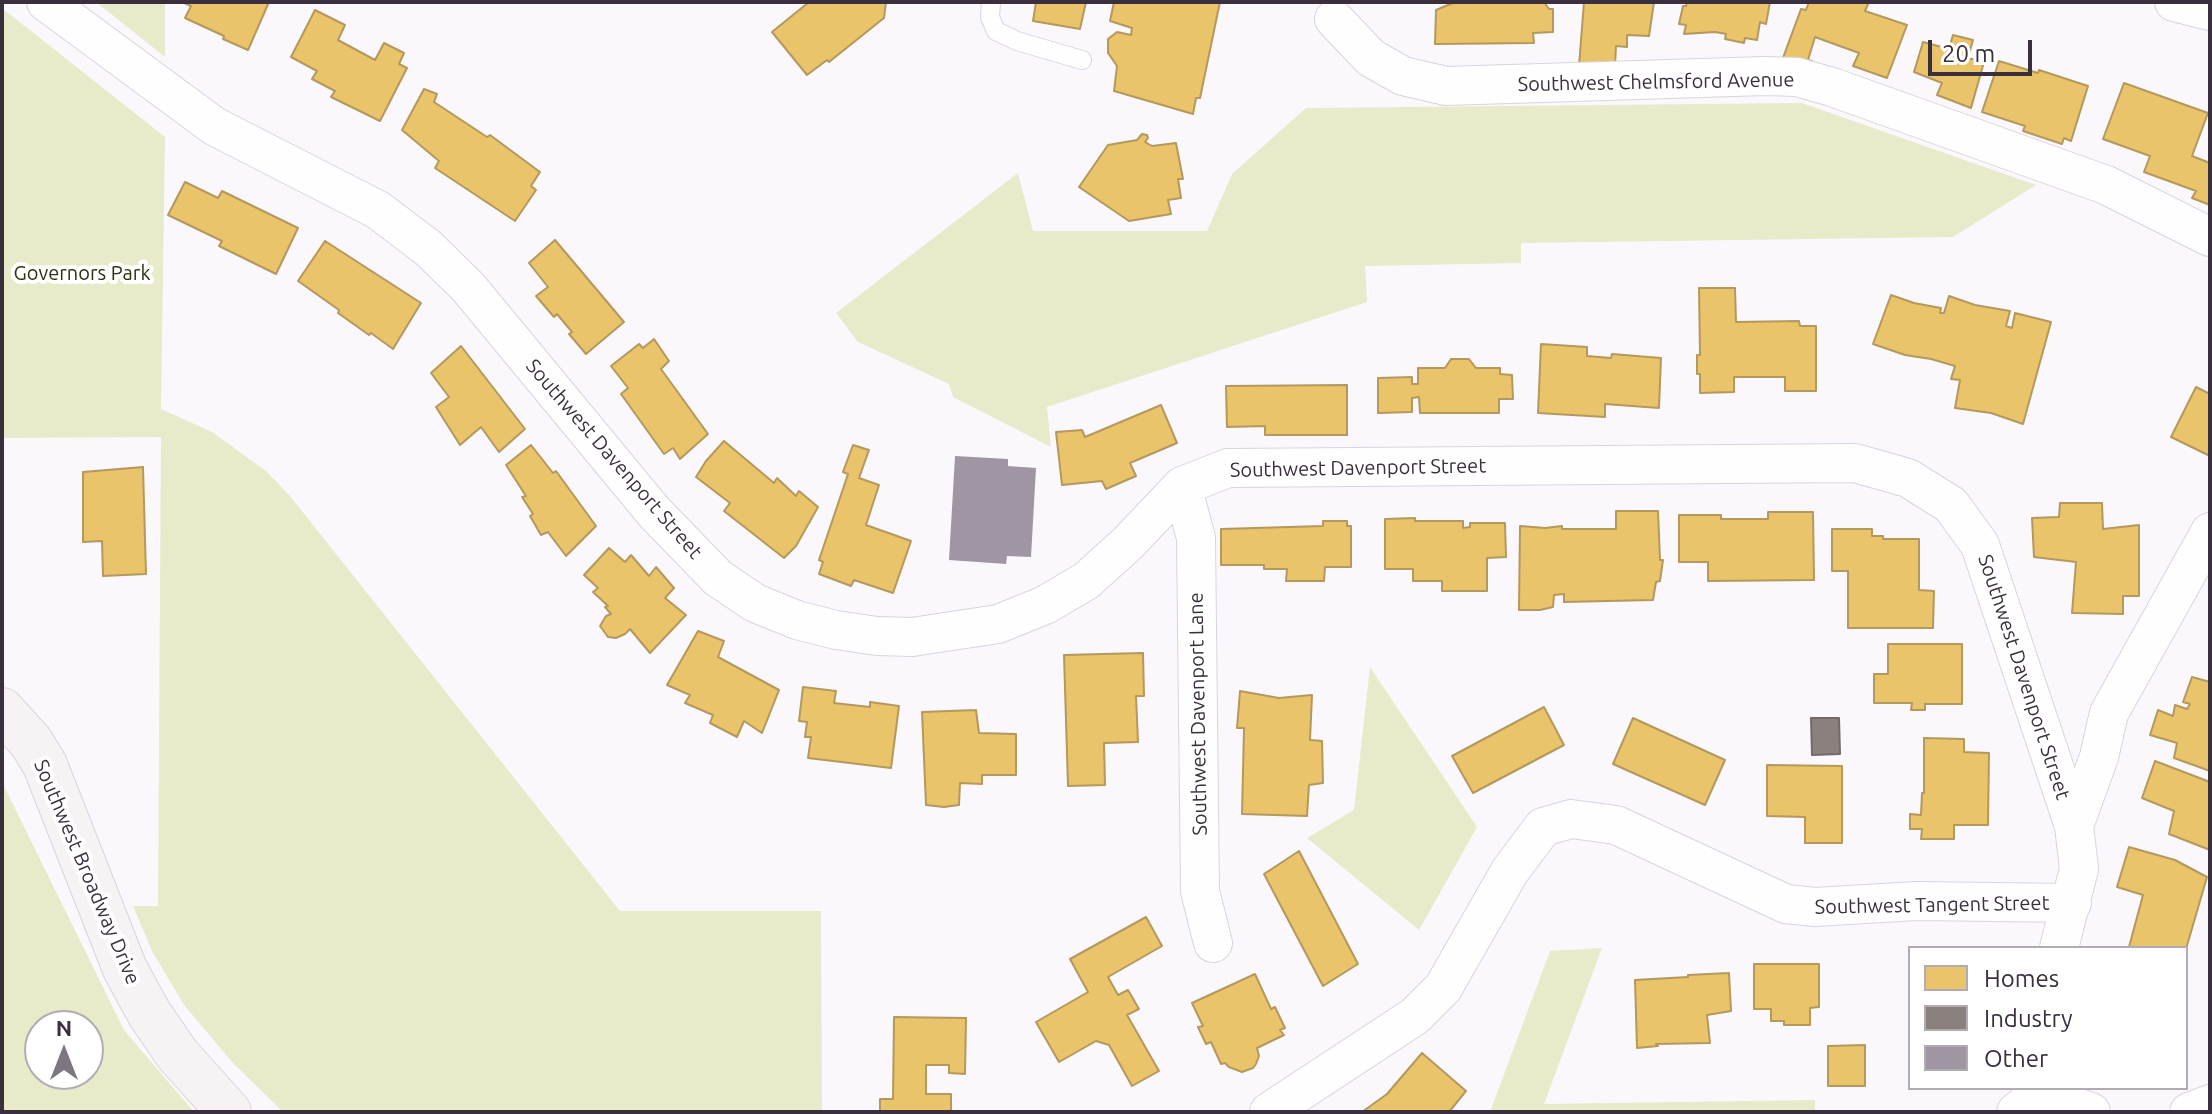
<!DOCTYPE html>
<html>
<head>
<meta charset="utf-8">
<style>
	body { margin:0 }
	#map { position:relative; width:2212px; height:1114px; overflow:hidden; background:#fbf8fd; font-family:Ubuntu,sans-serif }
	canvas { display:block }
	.frame { position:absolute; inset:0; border:4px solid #3a303d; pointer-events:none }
	.legend { position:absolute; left:1908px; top:946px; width:280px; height:144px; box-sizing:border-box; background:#fff; border:2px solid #b0acb1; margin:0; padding:10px 14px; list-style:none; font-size:24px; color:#3a303d }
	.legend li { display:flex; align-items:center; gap:16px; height:40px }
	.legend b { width:40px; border:2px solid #b0acb1 }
	.north { position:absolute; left:24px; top:1010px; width:80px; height:80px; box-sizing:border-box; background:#fff; border:2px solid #b0acb1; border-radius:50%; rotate:0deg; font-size:22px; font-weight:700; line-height:32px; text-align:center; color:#3a303d }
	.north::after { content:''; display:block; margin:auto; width:28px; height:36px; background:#7e7680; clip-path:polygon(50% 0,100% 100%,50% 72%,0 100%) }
	.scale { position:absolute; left:1928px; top:40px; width:104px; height:36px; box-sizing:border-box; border:4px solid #3a303d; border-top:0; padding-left:10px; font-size:24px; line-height:28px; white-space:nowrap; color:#3a303d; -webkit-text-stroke:6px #fff; paint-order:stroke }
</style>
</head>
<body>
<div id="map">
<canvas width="2212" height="1114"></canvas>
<div class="frame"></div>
<ul class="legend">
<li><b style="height:22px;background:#e9c46a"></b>Homes</li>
<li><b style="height:22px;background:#8a817c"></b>Industry</li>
<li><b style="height:22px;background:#a096a3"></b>Other</li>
</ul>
<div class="north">N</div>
<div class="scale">20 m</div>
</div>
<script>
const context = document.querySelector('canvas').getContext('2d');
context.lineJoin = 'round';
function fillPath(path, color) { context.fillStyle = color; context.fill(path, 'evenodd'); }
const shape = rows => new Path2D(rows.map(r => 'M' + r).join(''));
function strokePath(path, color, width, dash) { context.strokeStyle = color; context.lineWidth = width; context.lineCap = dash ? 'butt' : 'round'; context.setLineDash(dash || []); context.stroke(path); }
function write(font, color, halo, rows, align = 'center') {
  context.font = font + ' Ubuntu,sans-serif'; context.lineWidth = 8; context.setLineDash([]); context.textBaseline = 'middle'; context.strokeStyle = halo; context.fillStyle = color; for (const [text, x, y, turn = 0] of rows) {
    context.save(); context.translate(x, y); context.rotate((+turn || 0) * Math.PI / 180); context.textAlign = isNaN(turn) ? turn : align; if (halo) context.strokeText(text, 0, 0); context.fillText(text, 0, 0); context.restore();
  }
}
fillPath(shape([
	[96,2,165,2,165,57],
	[2,8,165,137,161,409,212,432,266,471,290,496,620,911,821,911,822,1112,283,1112,233,1063,184,1005,152,951,133,906,158,906,161,437,2,438],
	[1802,103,2036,185,1953,237,1521,243,1521,263,1365,266,1367,302,1047,407,1051,447,953,397,949,384,858,342,836,313,1018,173,1033,231,1207,231,1232,174,1306,108],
	[1370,667,1477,827,1419,930,1307,838,1354,810],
	[2,782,124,1030,194,1112,2,1112],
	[88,1026,88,1074,40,1074,40,1026],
	[1602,948,1544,1104,1815,1100,1815,1112,1490,1112,1550,951]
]), '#e7ebc9');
const homes = shape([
	[182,2,269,2,248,50,223,39,224,36,185,18,191,6,182,2],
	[809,2,886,2,884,18,829,62,827,60,807,75,772,32,809,2],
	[1036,2,1086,2,1080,29,1033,21,1036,2],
	[1114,2,1220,2,1200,98,1196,98,1193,114,1114,91,1117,66,1108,53,1108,39,1117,32,1131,35,1132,28,1110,21,1114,2],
	[1455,2,1544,2,1549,9,1553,9,1553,32,1533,33,1534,43,1435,44,1436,10,1455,2],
	[1584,2,1654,2,1649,36,1627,35,1627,47,1616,46,1615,66,1579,66,1584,2],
	[1687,2,1770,2,1766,24,1760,22,1757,40,1745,38,1744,43,1725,39,1726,34,1715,32,1684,34,1686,25,1679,24,1683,6,1686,6,1687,2],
	[1809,2,1869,2,1865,11,1907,25,1887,78,1853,66,1859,53,1815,37,1808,60,1812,61,1811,65,1780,66,1801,9,1806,10,1809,2],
	[315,10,345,25,338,40,375,60,384,43,404,53,399,64,407,68,380,121,331,97,335,91,312,79,317,71,291,57,315,10],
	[1953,35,1973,40,1968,58,1984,62,1971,108,1937,95,1942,83,1914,72,1923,42,1949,49,1953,35],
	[1999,61,2038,73,2039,70,2088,86,2071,141,2064,138,2062,144,2023,131,2025,126,1982,112,1999,61],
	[2124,83,2208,113,2192,156,2210,163,2210,205,2192,198,2196,191,2144,172,2150,156,2103,139,2124,83],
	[424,89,437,94,434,102,487,137,490,135,540,172,531,186,536,190,515,221,435,168,439,161,402,130,424,89],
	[1142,134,1147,135,1148,138,1145,142,1152,146,1176,143,1183,179,1178,179,1181,198,1168,200,1171,214,1129,221,1079,187,1108,145,1137,140,1142,134],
	[185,182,218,198,222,191,298,228,276,274,219,246,222,241,168,215,185,182],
	[555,240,624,322,586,354,569,334,572,332,557,314,554,317,536,296,548,287,529,263,555,240],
	[325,241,421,303,393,349,371,333,369,335,338,313,339,310,298,281,325,241],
	[1699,288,1735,288,1736,322,1799,321,1800,326,1816,326,1816,391,1785,391,1785,377,1734,377,1734,392,1700,393,1700,374,1697,374,1697,355,1700,355,1699,288],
	[1891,295,1914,303,1941,308,1940,313,1944,313,1949,296,1975,305,2010,311,2006,326,2012,328,2015,313,2051,322,2023,424,1991,413,1955,408,1960,380,1951,379,1955,366,1931,359,1905,355,1873,344,1891,295],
	[654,339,669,361,661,369,708,434,680,459,673,448,664,454,621,394,628,388,611,366,639,344,643,348,654,339],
	[1541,344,1587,347,1587,356,1611,358,1612,354,1661,358,1659,408,1605,404,1605,417,1538,413,1541,344],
	[461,346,525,429,499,452,481,427,460,445,436,407,449,397,431,373,461,346],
	[1451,359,1469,359,1476,368,1500,368,1500,374,1512,375,1513,399,1499,399,1499,413,1420,413,1419,397,1412,398,1412,412,1378,413,1378,378,1412,377,1412,384,1418,384,1418,368,1445,368,1451,359],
	[1347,385,1347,435,1265,435,1265,426,1227,427,1226,386,1347,385],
	[2196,387,2210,394,2210,456,2171,437,2196,387],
	[1161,405,1177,443,1130,463,1136,476,1106,489,1102,481,1062,485,1056,432,1082,430,1085,437,1161,405],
	[724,441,774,483,777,478,796,496,799,491,818,507,796,546,784,558,724,511,730,503,696,477,706,461,724,441],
	[531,445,553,473,556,471,596,526,566,556,548,532,541,535,530,516,533,514,522,497,526,496,506,465,531,445],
	[853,445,869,450,859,478,879,485,866,525,911,541,893,593,854,580,851,586,819,574,823,562,819,560,848,474,843,472,853,445],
	[143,467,146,574,103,576,102,541,83,542,83,472,143,467],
	[2060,503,2102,503,2103,529,2139,525,2139,596,2123,596,2123,614,2072,613,2076,562,2034,557,2032,518,2059,517,2060,503],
	[1616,511,1658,511,1660,560,1663,560,1660,581,1656,582,1653,600,1564,602,1564,594,1554,595,1553,607,1540,610,1519,610,1520,526,1545,528,1562,526,1562,529,1616,529,1616,511],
	[1768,512,1813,512,1814,580,1708,581,1708,562,1679,562,1679,515,1721,515,1721,519,1768,519,1768,512],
	[1415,518,1415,521,1463,521,1463,528,1470,527,1470,523,1505,523,1506,557,1487,558,1487,591,1442,591,1442,581,1413,581,1413,569,1385,569,1385,519,1415,518],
	[1323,521,1347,521,1347,526,1351,526,1351,567,1325,567,1324,581,1286,581,1287,569,1264,569,1264,565,1221,565,1221,529,1323,526,1323,521],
	[1832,529,1872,529,1872,536,1883,536,1883,539,1919,539,1919,590,1934,591,1933,628,1848,628,1848,571,1832,571,1832,529],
	[609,548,625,562,631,555,649,576,656,567,674,588,665,598,686,615,650,653,630,629,625,634,616,638,608,637,600,626,606,616,611,614,605,607,608,606,593,592,598,588,584,575,609,548],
	[698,631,724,641,718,657,779,690,762,733,744,721,737,737,710,723,713,715,685,703,690,695,667,685,698,631],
	[1888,644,1962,644,1962,704,1925,704,1925,710,1911,710,1912,703,1874,703,1874,674,1888,674,1888,644],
	[1143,653,1144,696,1136,696,1138,742,1104,743,1105,785,1068,786,1064,655,1143,653],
	[2192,677,2210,682,2210,771,2174,758,2177,743,2150,735,2158,710,2173,716,2175,705,2187,709,2190,704,2183,702,2192,677],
	[803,687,836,691,834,703,870,707,870,702,899,706,891,768,808,758,811,737,805,737,807,722,799,721,803,687],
	[1240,691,1279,698,1312,695,1310,740,1322,741,1323,783,1309,785,1307,816,1242,814,1244,728,1237,728,1240,691],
	[1544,707,1564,745,1473,793,1452,756,1544,707],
	[976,710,979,733,1016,734,1016,775,982,775,982,784,960,783,959,805,944,807,926,805,922,712,976,710],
	[1633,718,1725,760,1705,805,1613,764,1633,718],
	[1924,738,1964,739,1964,752,1989,753,1988,825,1954,825,1954,839,1921,839,1922,829,1910,829,1910,814,1921,815,1922,793,1924,793,1924,738],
	[2155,761,2210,782,2210,850,2169,834,2174,811,2142,798,2155,761],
	[1767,765,1842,766,1842,843,1805,843,1805,817,1767,816,1767,765],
	[2129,847,2175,860,2207,877,2186,949,2129,947,2143,895,2117,887,2129,847],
	[1299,851,1358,964,1323,986,1264,874,1299,851],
	[1146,917,1162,946,1108,977,1118,995,1128,990,1139,1009,1127,1015,1159,1071,1132,1086,1109,1045,1096,1041,1059,1062,1036,1022,1088,992,1070,959,1146,917],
	[1754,964,1819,964,1819,1007,1810,1008,1810,1025,1784,1025,1784,1021,1771,1021,1771,1009,1754,1009,1754,964],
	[1729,973,1731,1011,1707,1015,1710,1043,1656,1044,1658,1046,1637,1048,1635,980,1688,977,1688,975,1729,973],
	[1255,974,1271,1009,1275,1007,1285,1028,1280,1030,1284,1035,1257,1048,1259,1056,1256,1064,1253,1068,1242,1072,1229,1067,1225,1063,1221,1064,1211,1042,1206,1044,1198,1027,1203,1026,1192,1003,1255,974],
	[894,1017,966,1018,965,1074,949,1073,949,1065,926,1065,926,1094,951,1094,951,1112,880,1112,880,1099,893,1099,894,1017],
	[1865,1045,1865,1086,1828,1086,1828,1046,1865,1045],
	[1422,1053,1466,1091,1449,1112,1362,1112,1387,1094,1422,1053]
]);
fillPath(homes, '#e9c46a');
strokePath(homes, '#b4985c', 2);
const industry = shape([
	[1811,718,1839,718,1840,754,1812,755,1811,718]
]);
fillPath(industry, '#8a817c');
strokePath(industry, '#726969', 2);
fillPath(shape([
	[955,456,1008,459,1008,466,1036,468,1031,557,1007,556,1006,564,949,560]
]), '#a096a3');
const lane = shape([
	[991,2,990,17,996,31,1017,41,1082,60]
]);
const street = shape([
	[46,2,214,126,378,210,428,248,468,287,654,512,718,578,755,603,797,620,836,630,877,636,912,637,998,624,1045,605,1086,581,1128,543,1182,486,1228,468,1855,463,1908,478,1951,505,1980,545,2074,826,2079,869,2059,948],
	[2174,2,2210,11],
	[1334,19,1371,58,1403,76,1446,86,1765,76,1797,77,1832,87,2106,185,2210,237],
	[1182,486,1196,538,1200,891,1213,943],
	[2074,826,2099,757,2109,713,2210,532],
	[2054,1088,2062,1098,2076,1107,2091,1112],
	[1269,1112,1415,1016,1443,988,1510,871,1543,827,1571,819,1616,825,1786,904,1815,907,1916,901,2072,903],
	[2016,1112,2046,1088],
	[2189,1112,2210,1104]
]);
const secondary = shape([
	[2,710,31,742,45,765,125,969,149,1013,177,1054,229,1112]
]);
strokePath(lane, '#d9d4dc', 20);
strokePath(street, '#d9d4dc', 40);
strokePath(secondary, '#d9d4dc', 46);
strokePath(lane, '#fefeff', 18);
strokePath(street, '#fefeff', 38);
strokePath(secondary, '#f7f2f3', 44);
write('20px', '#3a303d', '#fff', [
	["Southwest Chelmsford Avenue",1656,82,-1],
	["Southwest Davenport Street",614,459,49],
	["Southwest Davenport Street",1358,468,-1],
	["Southwest Davenport Street",2024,677,72],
	["Southwest Davenport Lane",1198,714,-91],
	["Southwest Broadway Drive",87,872,67],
	["Southwest Tangent Street",1932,905,-1]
]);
write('20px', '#2d320e', '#fff', [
	["Governors Park",82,273]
]);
</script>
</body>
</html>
